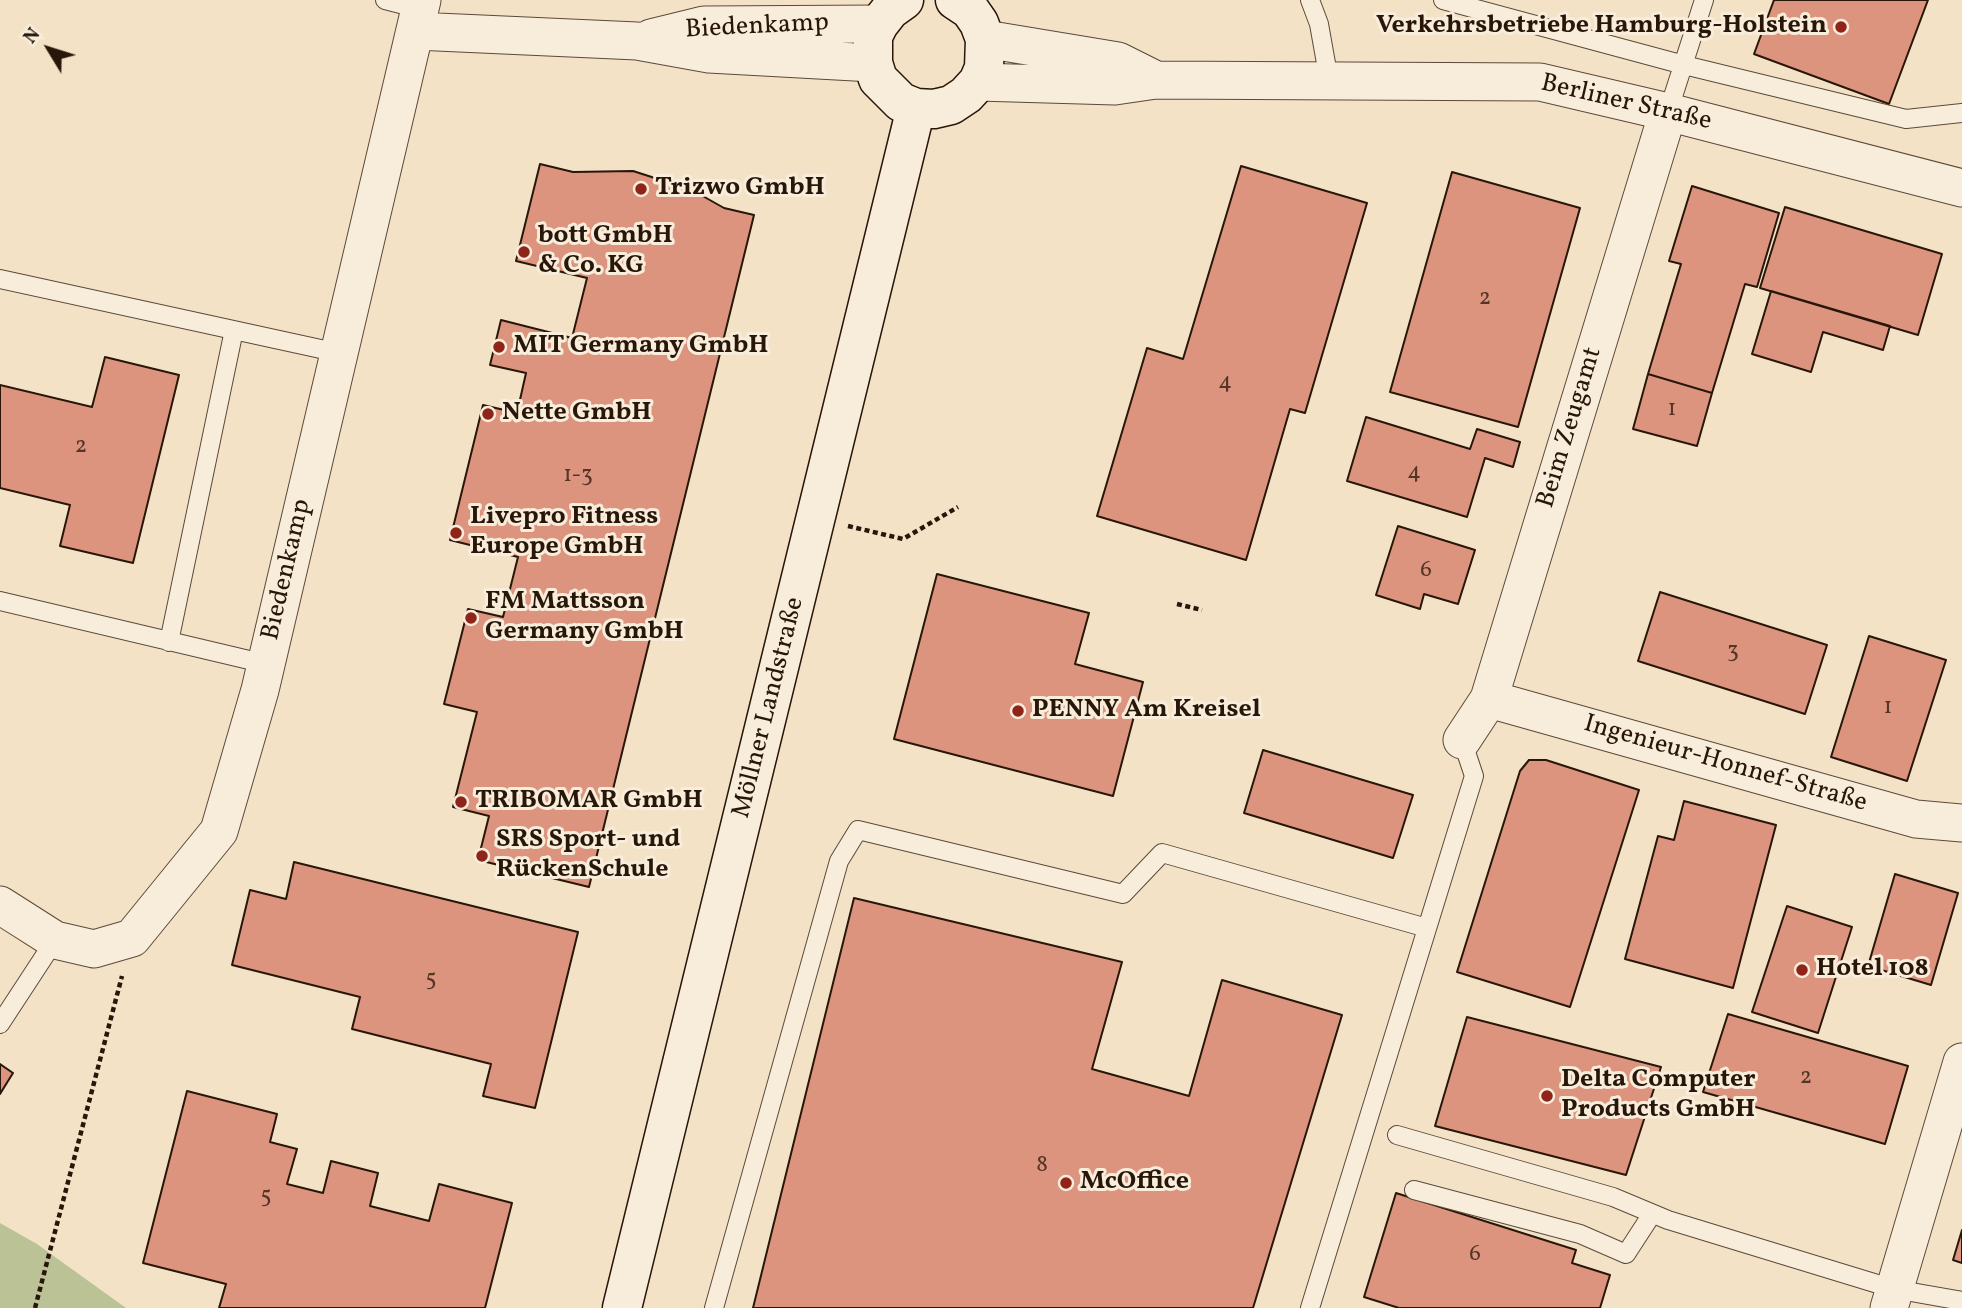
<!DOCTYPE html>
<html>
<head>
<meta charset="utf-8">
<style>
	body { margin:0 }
	#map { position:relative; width:1962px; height:1308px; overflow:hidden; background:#f4e2c7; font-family:Vollkorn,serif }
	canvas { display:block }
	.north { position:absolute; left:14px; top:14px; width:70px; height:70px; -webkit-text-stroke:5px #f8ecdb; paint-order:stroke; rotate:308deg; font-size:19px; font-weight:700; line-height:28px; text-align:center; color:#281709 }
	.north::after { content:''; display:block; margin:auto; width:24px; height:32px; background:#281709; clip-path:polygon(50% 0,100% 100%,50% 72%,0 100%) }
</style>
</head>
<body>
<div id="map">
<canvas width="1962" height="1308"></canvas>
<div class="north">N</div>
</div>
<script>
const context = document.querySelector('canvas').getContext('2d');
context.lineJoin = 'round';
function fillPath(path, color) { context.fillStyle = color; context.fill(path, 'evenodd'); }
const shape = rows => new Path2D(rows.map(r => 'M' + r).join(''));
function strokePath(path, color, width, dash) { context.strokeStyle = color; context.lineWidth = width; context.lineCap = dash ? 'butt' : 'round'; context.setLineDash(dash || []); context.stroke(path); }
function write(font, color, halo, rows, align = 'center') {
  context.font = font + ' Vollkorn,serif'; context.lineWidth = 6; context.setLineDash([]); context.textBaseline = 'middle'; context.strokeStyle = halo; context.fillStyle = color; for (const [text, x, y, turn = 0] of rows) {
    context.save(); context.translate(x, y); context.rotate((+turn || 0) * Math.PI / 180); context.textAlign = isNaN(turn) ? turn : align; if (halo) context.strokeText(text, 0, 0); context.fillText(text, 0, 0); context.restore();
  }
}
fillPath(shape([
	[0,1223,37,1244,126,1308,0,1308]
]), '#bbc396');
const building = shape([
	[1774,0,1928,0,1889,104,1754,54,1774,0],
	[540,164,573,172,633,171,692,190,724,208,754,215,589,887,478,860,489,816,453,807,477,712,444,704,468,609,503,617,518,557,450,540,483,405,517,413,526,373,490,365,501,320,572,338,587,278,516,261,540,164],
	[1241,166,1367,203,1305,413,1290,409,1246,560,1097,516,1147,348,1183,359,1241,166],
	[1452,172,1580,208,1518,427,1390,392,1452,172],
	[1692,186,1779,213,1757,287,1745,284,1712,393,1648,374,1681,264,1669,261,1692,186],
	[1785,207,1942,254,1918,335,1760,288,1785,207],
	[1771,291,1890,326,1883,350,1823,332,1811,372,1752,354,1771,291],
	[105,357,179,375,133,563,60,546,70,505,0,488,0,385,92,407,105,357],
	[1648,374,1712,393,1697,446,1633,429,1648,374],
	[1366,417,1470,449,1477,429,1520,442,1513,467,1485,458,1467,517,1347,481,1366,417],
	[1398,526,1475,550,1458,604,1424,594,1420,609,1376,595,1398,526],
	[937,574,1089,613,1075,664,1143,682,1113,796,894,739,937,574],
	[1660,592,1827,645,1805,714,1638,661,1660,592],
	[1869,636,1946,660,1907,781,1831,757,1869,636],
	[1263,750,1413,795,1393,858,1244,813,1263,750],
	[1529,760,1546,760,1639,790,1570,1007,1457,972,1520,771,1529,760],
	[1684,801,1776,825,1733,988,1625,959,1658,836,1674,840,1684,801],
	[294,862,578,932,535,1108,483,1096,491,1064,352,1029,360,997,232,965,250,890,286,899,294,862],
	[1895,874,1958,893,1931,985,1868,966,1895,874],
	[854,898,1122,962,1092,1069,1189,1096,1222,980,1342,1015,1253,1308,753,1308,854,898],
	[1787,906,1852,927,1818,1033,1752,1012,1787,906],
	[1728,1014,1908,1066,1885,1144,1703,1092,1728,1014],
	[1467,1017,1661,1067,1626,1175,1435,1126,1467,1017],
	[0,1064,13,1073,0,1094,0,1064],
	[187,1091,277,1114,270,1142,297,1149,287,1184,323,1193,331,1161,378,1173,370,1206,429,1221,439,1184,512,1203,485,1308,219,1308,226,1284,143,1263,187,1091],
	[1396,1193,1576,1250,1572,1263,1610,1275,1600,1308,1399,1308,1364,1297,1396,1193],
	[1962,1230,1962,1263,1953,1260,1962,1230]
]);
fillPath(building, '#dc947f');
strokePath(building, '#281709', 2);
const service = shape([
	[385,0,420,9],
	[1310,0,1319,24,1329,80],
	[1443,0,1684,65,1906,119,1962,113],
	[1668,112,1704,0],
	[0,279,339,353],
	[0,601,266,664],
	[169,642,234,330],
	[0,1024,55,940],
	[1397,1135,1613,1197,1668,1220,1894,1289,1962,1301],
	[1414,1190,1580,1234,1626,1254,1652,1214],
	[714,1308,839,861,858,830,1123,894,1162,853,1427,928],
	[1310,1308,1474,776,1462,740]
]);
const minor = shape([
	[415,31,637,41,709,54,873,63],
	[651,38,704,25,879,24],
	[985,39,1118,61,1156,80],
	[978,82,1115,86,1156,80,1540,82,1668,112,1962,188],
	[1489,699,1916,819,1962,823],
	[1462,740,1489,699,1668,112],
	[0,905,55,940,94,949,132,938,219,831,260,690,422,0],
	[1889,1308,1962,1062]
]);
const secondary = shape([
	[904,0,890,10,879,24,873,36,873,63,878,79,901,102,916,108,934,109,951,105,966,95,978,82,984,68,985,39,979,23,970,10,955,0],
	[622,1308,916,108]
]);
strokePath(service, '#5b4a38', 20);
strokePath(minor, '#5b4a38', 39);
strokePath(secondary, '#281709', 41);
strokePath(shape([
	[848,526,903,539,958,507],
	[1177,604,1202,610],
	[35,1308,122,976]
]), '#281709', 4.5, [5, 3.5]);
strokePath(service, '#f8ecdb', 18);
strokePath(minor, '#f8ecdb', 37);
strokePath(secondary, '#f8ecdb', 38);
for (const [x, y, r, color] of [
	[1841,27,7,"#8f2418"],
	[641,189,7,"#8f2418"],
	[524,252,7,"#8f2418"],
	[499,347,7,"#8f2418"],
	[488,414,7,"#8f2418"],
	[456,533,7,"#8f2418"],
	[471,618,7,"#8f2418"],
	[1018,711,7,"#8f2418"],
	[461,802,7,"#8f2418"],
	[482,856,7,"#8f2418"],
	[1802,970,7,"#8f2418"],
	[1547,1096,7,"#8f2418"],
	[1066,1183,7,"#8f2418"]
]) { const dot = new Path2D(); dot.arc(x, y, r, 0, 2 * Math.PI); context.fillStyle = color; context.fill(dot); strokePath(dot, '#f8ecdb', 2.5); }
write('23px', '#553626', null, [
	["2",1485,300],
	["4",1225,384],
	["1",1672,411],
	["2",81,448],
	["4",1414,474],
	["1-3",578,477],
	["6",1426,572],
	["3",1733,653],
	["1",1888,709],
	["5",431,981],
	["2",1806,1079],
	["8",1042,1167],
	["5",266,1198],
	["6",1475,1256]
]);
write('bold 26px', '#281709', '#f8ecdb', [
	["Verkehrsbetriebe Hamburg-Holstein",1827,27,"right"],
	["Trizwo GmbH",655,189],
	["bott GmbH",538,237],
	["& Co. KG",538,267],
	["MIT Germany GmbH",513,347],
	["Nette GmbH",502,414],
	["Livepro Fitness",470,518],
	["Europe GmbH",470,548],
	["FM Mattsson",485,603],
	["Germany GmbH",485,633],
	["PENNY Am Kreisel",1032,711],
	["TRIBOMAR GmbH",475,802],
	["SRS Sport- und",496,841],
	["RückenSchule",496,871],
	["Hotel 108",1816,970],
	["Delta Computer",1561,1081],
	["Products GmbH",1561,1111],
	["McOffice",1080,1183]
], 'left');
write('26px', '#281709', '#f8ecdb', [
	["Biedenkamp",757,28,-3],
	["Berliner Straße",1626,104,13],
	["Beim Zeugamt",1571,428,-73],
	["Biedenkamp",288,570,-77],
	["Möllner Landstraße",770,708,-76],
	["Ingenieur-Honnef-Straße",1725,765,16]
]);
</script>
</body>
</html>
